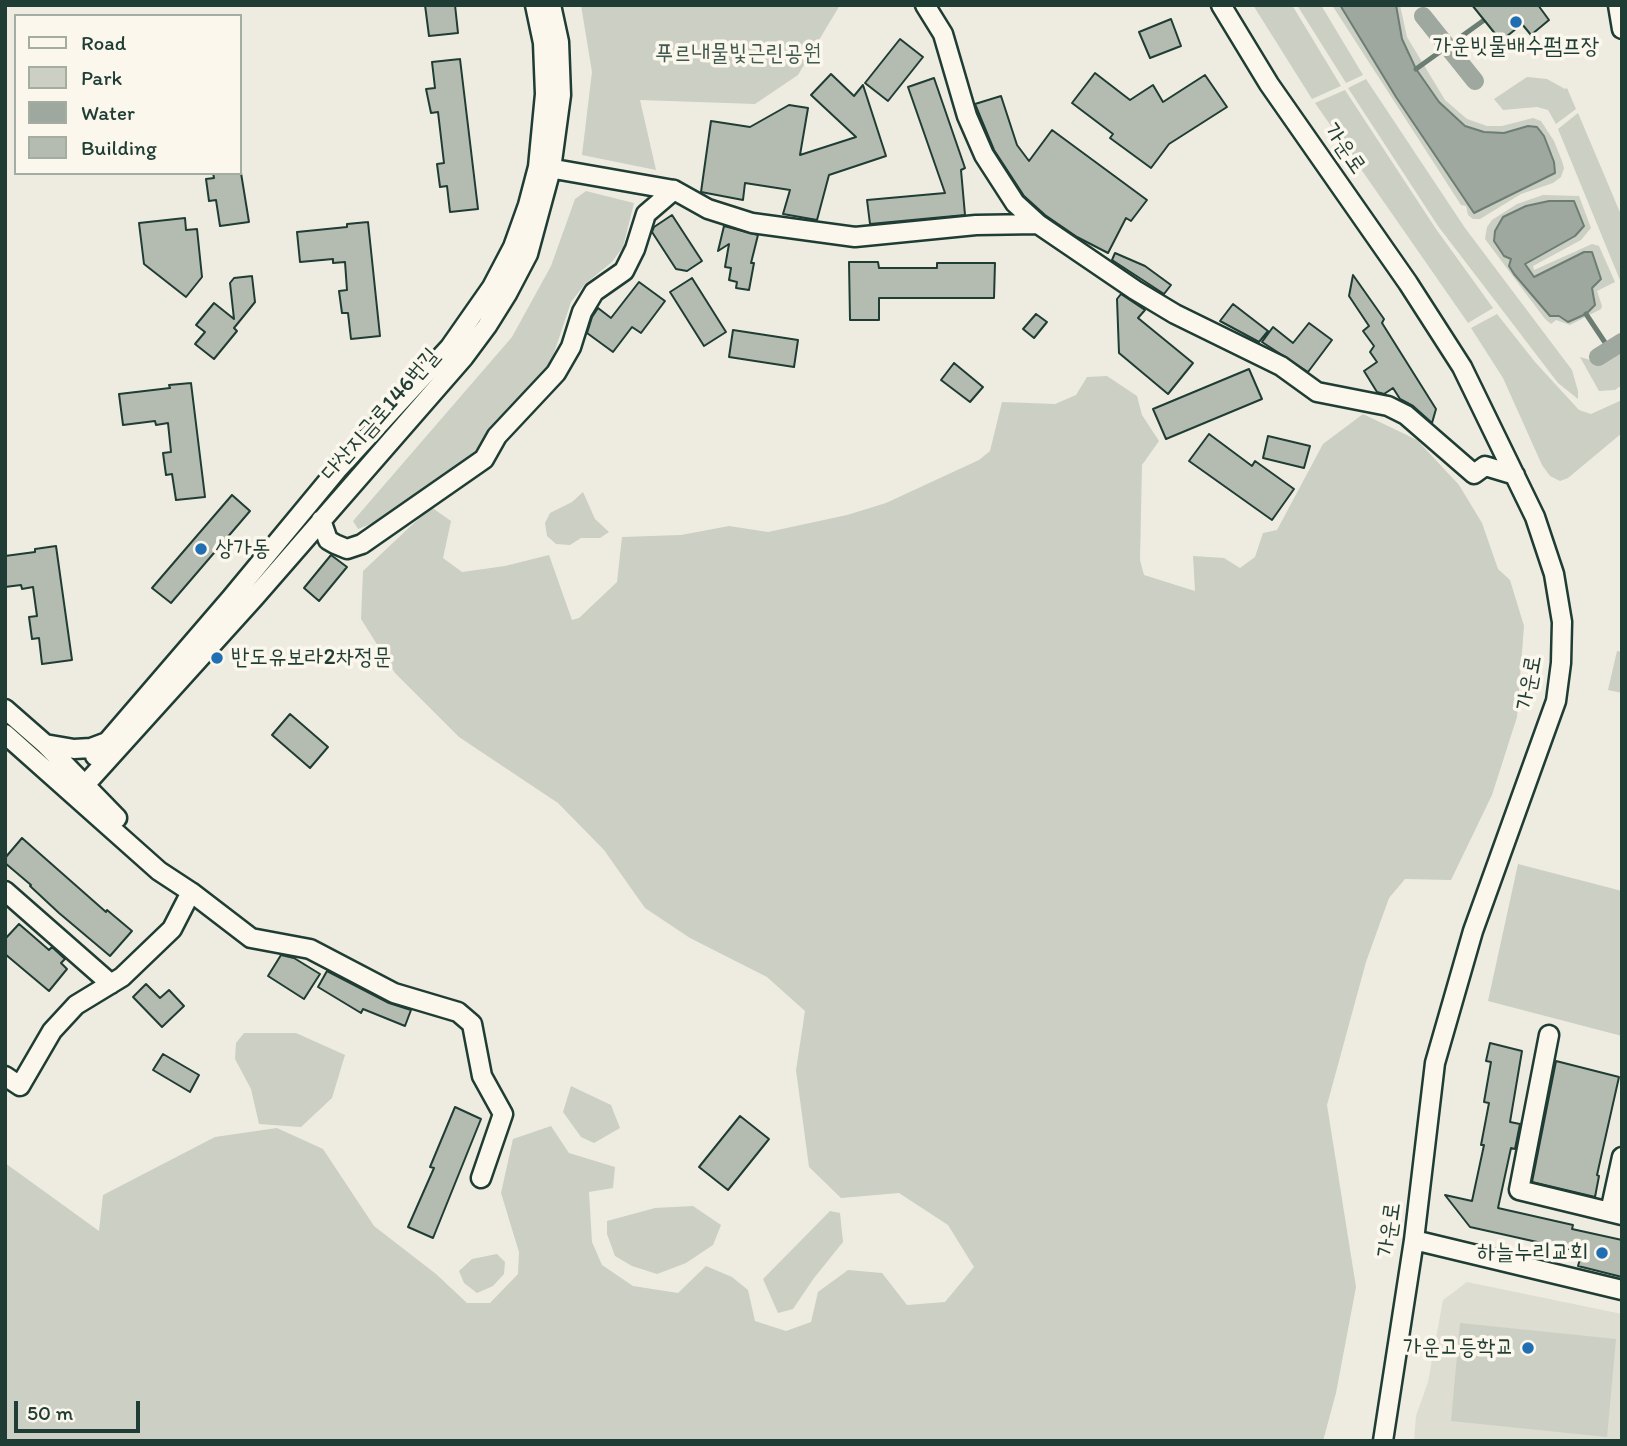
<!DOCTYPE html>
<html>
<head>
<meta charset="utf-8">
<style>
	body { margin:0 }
	#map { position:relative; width:1627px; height:1446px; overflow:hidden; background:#eeece1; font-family:Itim,sans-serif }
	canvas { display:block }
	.frame { position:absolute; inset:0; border:7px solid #1f3d34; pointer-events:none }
	.legend { position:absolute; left:14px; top:14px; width:228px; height:161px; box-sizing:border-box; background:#fbf7ec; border:2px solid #a3ada2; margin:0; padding:9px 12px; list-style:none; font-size:21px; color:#1f3d34 }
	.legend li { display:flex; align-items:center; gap:14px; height:35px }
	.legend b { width:35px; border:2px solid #a3ada2 }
	.scale { position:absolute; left:14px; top:1401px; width:126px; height:32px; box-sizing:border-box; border:4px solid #1f3d34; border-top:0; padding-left:9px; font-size:21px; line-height:24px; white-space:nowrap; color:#1f3d34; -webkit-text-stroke:5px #fbf7ec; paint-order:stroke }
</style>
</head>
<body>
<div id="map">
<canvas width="1627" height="1446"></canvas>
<div class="frame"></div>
<ul class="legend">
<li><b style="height:9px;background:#fbf7ec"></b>Road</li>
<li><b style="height:19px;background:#cbcfc4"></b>Park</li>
<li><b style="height:19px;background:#9fa89f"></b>Water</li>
<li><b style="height:19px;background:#b4bbb0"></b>Building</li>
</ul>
<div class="scale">50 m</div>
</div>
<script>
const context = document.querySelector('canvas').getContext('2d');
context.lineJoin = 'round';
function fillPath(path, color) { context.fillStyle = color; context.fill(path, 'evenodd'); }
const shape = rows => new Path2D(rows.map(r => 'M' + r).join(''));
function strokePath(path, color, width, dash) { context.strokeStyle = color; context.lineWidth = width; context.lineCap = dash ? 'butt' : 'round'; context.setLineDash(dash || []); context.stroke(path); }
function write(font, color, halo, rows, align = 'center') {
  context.font = font + ' Itim,"Poor Story",sans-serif'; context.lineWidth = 7; context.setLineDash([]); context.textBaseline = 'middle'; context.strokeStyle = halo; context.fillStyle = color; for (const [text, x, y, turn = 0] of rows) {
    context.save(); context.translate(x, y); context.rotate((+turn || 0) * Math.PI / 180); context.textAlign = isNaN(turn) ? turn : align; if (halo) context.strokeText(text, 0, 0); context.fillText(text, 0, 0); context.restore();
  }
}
fillPath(shape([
	[1467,1282,1622,1314,1622,1441,1414,1441,1416,1416,1428,1382,1443,1300]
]), '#ddddd2');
fillPath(shape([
	[581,5,840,5,798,75,755,104,640,100,656,170,582,155,592,72],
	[1253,5,1292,5,1341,86,1312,99],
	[1297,5,1321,5,1363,75,1346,83],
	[1332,5,1340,5,1396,97,1474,212,1555,173,1554,162,1544,136,1528,126,1504,133,1484,132,1465,126,1439,102,1416,69,1402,39,1396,5,1400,5,1407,37,1445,100,1467,119,1487,126,1502,126,1533,118,1541,121,1554,141,1562,161,1564,168,1561,177,1553,183,1521,194,1480,219,1473,219,1468,215,1466,206,1461,205],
	[1527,77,1547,79,1565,89,1567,88,1576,109,1556,124,1548,110,1537,107,1503,110,1494,99],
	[1366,79,1465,228,1572,370,1578,391,1578,399,1558,383,1438,226,1348,88],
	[1345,90,1436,229,1493,308,1468,323,1315,103],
	[1578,113,1622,217,1622,285,1558,129],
	[586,191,634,203,623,247,612,262,585,284,571,302,548,371,481,454,378,521,358,529,353,521,512,337,551,266,575,199],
	[1543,195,1579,196,1591,228,1581,240,1533,266,1534,270,1592,244,1599,246,1615,282,1597,291,1602,306,1601,309,1570,325,1556,320,1551,324,1545,319,1485,239,1487,227,1492,220,1517,204],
	[1554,248,1525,263,1534,277,1565,261,1592,288,1595,299,1514,274,1509,266,1511,259],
	[1497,314,1535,362,1579,410,1591,414,1622,400,1622,433,1568,478,1560,481,1550,476,1542,465,1503,378,1471,328],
	[1622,347,1622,385,1615,390,1599,391,1580,357,1597,362],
	[1107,376,1137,396,1142,415,1159,441,1142,465,1140,560,1144,575,1195,591,1193,556,1224,558,1240,568,1255,557,1263,533,1277,530,1323,444,1363,414,1417,440,1459,485,1482,523,1498,569,1510,580,1524,626,1517,717,1492,795,1451,880,1405,879,1389,898,1366,962,1327,1105,1356,1287,1336,1393,1323,1441,5,1441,5,1163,99,1231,103,1195,215,1137,277,1128,323,1149,374,1226,436,1274,467,1303,490,1303,518,1274,519,1252,501,1193,513,1139,551,1126,569,1153,615,1167,613,1188,589,1192,592,1242,602,1265,633,1286,678,1293,706,1266,732,1277,748,1290,755,1321,786,1331,811,1322,818,1292,848,1270,882,1273,907,1305,945,1302,974,1267,948,1225,899,1193,841,1198,809,1167,796,1070,805,1011,767,977,690,938,645,908,604,850,558,803,459,737,395,673,361,619,363,571,431,507,451,521,443,558,462,572,505,566,549,555,572,620,579,618,617,582,622,537,681,535,729,526,768,532,847,515,886,503,979,460,990,451,1002,402,1055,404,1076,395,1087,377],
	[583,492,595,519,609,532,600,538,581,538,570,545,556,544,547,536,545,523,550,513,572,502],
	[1617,651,1622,652,1622,693,1608,690],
	[1518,864,1622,891,1622,1036,1488,1001],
	[244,1033,296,1033,345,1055,332,1098,301,1127,259,1124,251,1089,235,1059,236,1043],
	[571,1086,611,1105,620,1128,594,1143,581,1137,563,1112],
	[693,1206,721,1225,713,1245,686,1263,657,1274,632,1266,615,1256,607,1234,607,1221,655,1208],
	[830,1211,840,1213,843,1242,814,1278,793,1309,778,1313,763,1279],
	[497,1254,505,1262,504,1274,493,1286,477,1293,464,1283,459,1271,472,1259],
	[1460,1323,1616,1339,1607,1437,1451,1421]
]), '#cbcfc4');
const water = shape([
	[1340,5,1396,5,1402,39,1416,69,1439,102,1465,126,1484,132,1504,133,1528,126,1537,127,1544,136,1554,162,1555,173,1474,213,1396,97,1340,5],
	[1549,201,1574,201,1584,226,1575,236,1525,264,1534,277,1584,252,1592,252,1601,279,1592,288,1595,305,1586,314,1568,322,1559,316,1550,316,1514,274,1509,266,1511,259,1504,256,1494,241,1495,231,1503,217,1526,206,1549,201]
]);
fillPath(water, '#9fa89f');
strokePath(water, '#6c7d74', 2);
strokePath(shape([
	[1416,69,1487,18],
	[1586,314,1612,353]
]), '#6c7d74', 5);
strokePath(shape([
	[1423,16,1475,81],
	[1598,357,1622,342]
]), '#9fa89f', 18);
const building = shape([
	[425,5,455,5,458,33,429,36,425,5],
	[1472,5,1538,5,1549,20,1531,35,1522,24,1501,41,1472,5],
	[1171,19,1181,46,1150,58,1139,32,1171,19],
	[900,39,923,57,888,101,865,83,900,39],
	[460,59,478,209,450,212,447,186,440,187,437,164,444,163,438,112,431,113,426,89,435,88,432,62,460,59],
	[1095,73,1130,100,1153,85,1163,102,1205,75,1227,107,1169,144,1151,168,1110,138,1113,134,1072,103,1095,73],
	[831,74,854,96,863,85,886,156,829,175,817,220,783,214,790,190,745,183,743,200,701,192,711,121,750,127,789,105,808,108,800,155,856,137,811,95,831,74],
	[934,78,965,168,961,170,965,215,870,224,867,200,945,193,908,87,934,78],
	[1001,96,1017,145,1029,161,1052,130,1147,200,1131,221,1126,218,1108,253,1077,237,1045,215,1024,196,994,150,975,104,1001,96],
	[213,173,241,173,249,222,220,226,216,200,209,201,206,179,214,178,213,173],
	[672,215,702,261,687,271,676,269,652,232,654,227,672,215],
	[185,218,186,230,197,229,202,277,186,297,144,264,139,223,185,218],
	[368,222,380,336,351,339,348,313,342,313,339,291,347,290,345,262,333,263,333,259,300,262,297,232,347,227,347,224,368,222],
	[724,226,758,235,751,263,754,263,749,290,736,288,737,282,729,280,731,268,725,267,729,244,718,251,724,226],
	[1115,253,1145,266,1171,285,1164,294,1112,260,1115,253],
	[849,262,878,262,879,268,937,268,937,263,995,263,994,298,879,298,879,320,850,320,849,262],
	[1353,275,1384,319,1382,323,1436,409,1432,423,1413,406,1400,399,1393,388,1384,394,1377,392,1364,371,1377,362,1370,352,1374,346,1363,331,1369,326,1349,296,1353,275],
	[252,276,255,302,234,328,237,331,214,359,195,344,205,332,196,325,214,303,234,319,230,283,234,278,252,276],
	[692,278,726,332,704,346,670,292,692,278],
	[639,282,665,301,641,333,632,327,613,352,587,333,592,317,598,308,611,318,639,282],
	[1121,294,1145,310,1138,318,1193,363,1168,394,1119,353,1117,299,1121,294],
	[1233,304,1268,331,1259,342,1220,321,1233,304],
	[1036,314,1047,322,1034,338,1023,329,1036,314],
	[1309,323,1332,340,1308,372,1262,342,1273,327,1293,343,1309,323],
	[733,330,798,340,794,367,729,357,733,330],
	[954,363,983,387,970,402,941,380,954,363],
	[1249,369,1262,399,1166,439,1153,409,1249,369],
	[191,383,205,497,176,500,172,474,166,475,163,453,171,452,168,423,156,425,155,421,123,425,119,394,170,388,169,385,191,383],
	[1209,434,1252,466,1255,461,1294,489,1272,520,1189,461,1209,434],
	[1268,436,1310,446,1304,468,1263,458,1268,436],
	[232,495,250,511,171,603,152,588,232,495],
	[56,546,72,660,42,664,39,638,32,639,29,617,37,616,33,587,22,589,21,585,5,587,5,556,35,552,35,549,56,546],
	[331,555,347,567,319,601,304,588,331,555],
	[290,714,328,747,310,768,272,735,290,714],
	[22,838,106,912,107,910,132,931,110,956,59,913,30,886,31,885,5,863,5,858,22,838],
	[19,924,49,950,52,947,65,959,61,963,67,969,49,991,5,954,5,939,19,924],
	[281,955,294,958,320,974,304,999,268,976,281,955],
	[327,971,389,1003,411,1010,405,1026,363,1009,361,1013,318,987,327,971],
	[146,984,160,998,169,990,184,1006,162,1027,133,997,146,984],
	[1490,1043,1522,1051,1510,1122,1520,1124,1515,1149,1511,1148,1498,1208,1573,1225,1572,1229,1622,1240,1622,1277,1578,1266,1582,1252,1470,1227,1445,1195,1472,1201,1484,1145,1481,1145,1489,1103,1484,1102,1491,1062,1486,1061,1490,1043],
	[163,1054,199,1075,190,1092,153,1070,163,1054],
	[1556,1061,1619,1077,1597,1175,1599,1176,1595,1197,1532,1182,1556,1061],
	[455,1107,481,1119,433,1238,408,1227,434,1168,430,1167,455,1107],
	[740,1116,769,1139,728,1190,699,1167,740,1116]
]);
fillPath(building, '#b4bbb0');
strokePath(building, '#1f3d34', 2);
const minor = shape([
	[925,5,943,34,967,116,984,155,1015,203,1038,224,1135,290,1175,314,1281,366,1317,392,1388,406,1406,415,1474,474,1485,466,1515,475],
	[1221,5,1269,84,1408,283,1462,367,1535,517,1554,574,1562,622,1561,663,1556,701,1473,931,1435,1063,1414,1240,1383,1441],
	[1618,5,1622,29],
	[543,167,674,190],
	[321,520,328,540,335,544,347,549,362,544,484,459,497,436,556,373,571,347,582,312,594,292,624,271,635,249,646,214,674,190,708,209,752,223,855,237,976,225,1038,224],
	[5,709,45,744,117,818],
	[5,734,159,871,191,892,172,929,122,977,76,1005,52,1031,20,1086,5,1076],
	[45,744,74,749,91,748,107,742],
	[95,756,231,598,337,470,450,347,492,287,513,247,528,205,538,167,545,94,543,43,535,5],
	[75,796,254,598,464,357,487,326,507,294,528,254,551,169,561,95,559,42,551,5],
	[5,891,111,984],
	[191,892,251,938,310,949,394,993,458,1012,472,1024,482,1076,503,1114,481,1178],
	[1549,1035,1519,1190,1622,1215],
	[1610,1212,1622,1157],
	[1414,1240,1622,1290]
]);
strokePath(minor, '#1f3d34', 23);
strokePath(minor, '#fbf7ec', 18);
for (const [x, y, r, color] of [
	[1516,22,7,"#1f6fb2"],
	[201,549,7,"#1f6fb2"],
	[217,658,7,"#1f6fb2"],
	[1602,1253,7,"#1f6fb2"],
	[1528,1348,7,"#1f6fb2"]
]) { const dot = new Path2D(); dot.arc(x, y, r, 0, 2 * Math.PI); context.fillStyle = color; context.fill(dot); strokePath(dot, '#fbf7ec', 2.5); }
write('23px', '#1f3d34', '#fbf7ec', [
	["가운빗물배수펌프장",1516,47,"center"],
	["상가동",215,549],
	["반도유보라2차정문",231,658],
	["하늘누리교회",1588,1253,"right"],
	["가운고등학교",1514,1348,"right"]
], 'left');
write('23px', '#415a51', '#fbf7ec', [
	["푸르내물빛근린공원",738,54]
]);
write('23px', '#1f3d34', '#fbf7ec', [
	["가운로",1344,149,55],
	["다산지금로146번길",381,415,-49],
	["가운로",1530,683,-80],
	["가운로",1390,1230,-82]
]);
</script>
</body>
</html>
